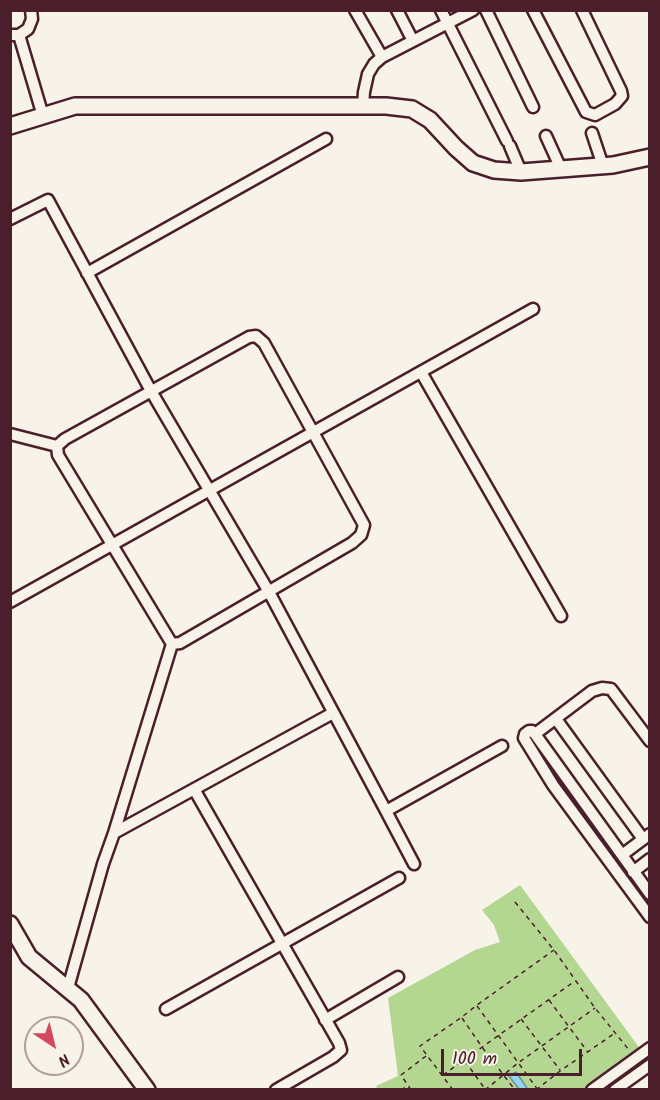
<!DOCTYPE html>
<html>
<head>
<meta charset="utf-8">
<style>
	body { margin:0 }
	#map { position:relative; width:660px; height:1100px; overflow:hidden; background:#f7f3e8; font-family:Kalam,sans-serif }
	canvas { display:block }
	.frame { position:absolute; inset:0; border:12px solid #4a1f2b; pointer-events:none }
	.north { position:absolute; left:24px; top:1016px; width:60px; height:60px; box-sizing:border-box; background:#f7f3e8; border:2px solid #b29e9c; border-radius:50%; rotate:145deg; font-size:16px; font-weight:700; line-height:24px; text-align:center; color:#4a1f2b }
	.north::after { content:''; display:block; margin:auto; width:21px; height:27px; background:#d1495b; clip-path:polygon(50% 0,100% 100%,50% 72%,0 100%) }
	.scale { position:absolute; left:441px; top:1049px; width:141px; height:27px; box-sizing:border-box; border:3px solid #4a1f2b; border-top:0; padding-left:8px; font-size:18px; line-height:21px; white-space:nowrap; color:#4a1f2b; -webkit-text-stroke:4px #f7f3e8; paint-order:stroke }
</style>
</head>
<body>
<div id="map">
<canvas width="660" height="1100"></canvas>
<div class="frame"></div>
<div class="north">N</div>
<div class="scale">100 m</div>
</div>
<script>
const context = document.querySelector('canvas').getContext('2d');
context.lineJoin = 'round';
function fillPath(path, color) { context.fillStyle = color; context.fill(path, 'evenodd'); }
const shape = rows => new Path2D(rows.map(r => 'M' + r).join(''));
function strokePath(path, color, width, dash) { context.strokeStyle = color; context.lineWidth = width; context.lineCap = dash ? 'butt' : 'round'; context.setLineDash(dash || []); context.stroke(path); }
fillPath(shape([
	[520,885,644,1054,594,1089,378,1090,376,1086,398,1076,388,998,475,950,500,942,494,925,482,910]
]), '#b3d691');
const water = shape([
	[516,1072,527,1088,525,1089,519,1089,509,1076,516,1072]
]);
fillPath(water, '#8fd8f0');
strokePath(water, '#738ea1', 1.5);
const street = shape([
	[355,10,382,57],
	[397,10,413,41],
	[441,10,507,141],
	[486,10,533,107],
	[533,10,586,112,595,115,615,104,622,96,621,91,582,10],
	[10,35,19,35,28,29,32,19,31,10],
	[19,35,43,116],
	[363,106,364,92,368,74,374,64,382,57,473,10],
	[592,133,603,166],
	[546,136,561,169],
	[510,146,521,172],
	[10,219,48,200,151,391,269,592,386,811,502,746],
	[87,273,326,139],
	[421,372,561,616],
	[10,434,57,446,65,439,249,337,256,336,264,343,364,525,361,535,352,543,180,643,172,644,114,833,103,864,68,988],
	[57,446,58,455,172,644],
	[10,602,533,309],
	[556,719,643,839],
	[535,734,592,691,602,688,611,689,650,741],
	[194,789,339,1043,341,1050,333,1057,276,1090],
	[386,811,414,864],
	[114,833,333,713],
	[622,855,650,834],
	[633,872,650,859],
	[650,894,535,734,532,731,529,731,525,734,524,738,553,785,650,917],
	[166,1009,399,878],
	[325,1020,398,977],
	[592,1090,650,1048],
	[615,1090,650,1065]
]);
const secondary = shape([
	[10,126,75,106,386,106,412,109,430,120,456,148,473,163,494,170,521,172,613,165,650,157],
	[10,924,29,957,81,1000,147,1090]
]);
strokePath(street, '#4a1f2b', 15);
strokePath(secondary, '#4a1f2b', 20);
strokePath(shape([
	[515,902,554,950,595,1008,629,1050],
	[549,1000,587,1051],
	[477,1006,538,1090],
	[462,1018,482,1047,515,1090],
	[521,1019,560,1070],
	[465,1061,485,1089],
	[443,1075,575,981],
	[401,1090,407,1086],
	[411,1090,401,1075,426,1056],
	[453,1090,420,1046,462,1017,477,1005,554,950],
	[485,1090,518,1063,595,1008],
	[536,1090,560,1071,615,1033]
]), '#4a1f2b', 1.5, [4.5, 4.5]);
strokePath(street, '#f7f3e8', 10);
strokePath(secondary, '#f7f3e8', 15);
</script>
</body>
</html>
